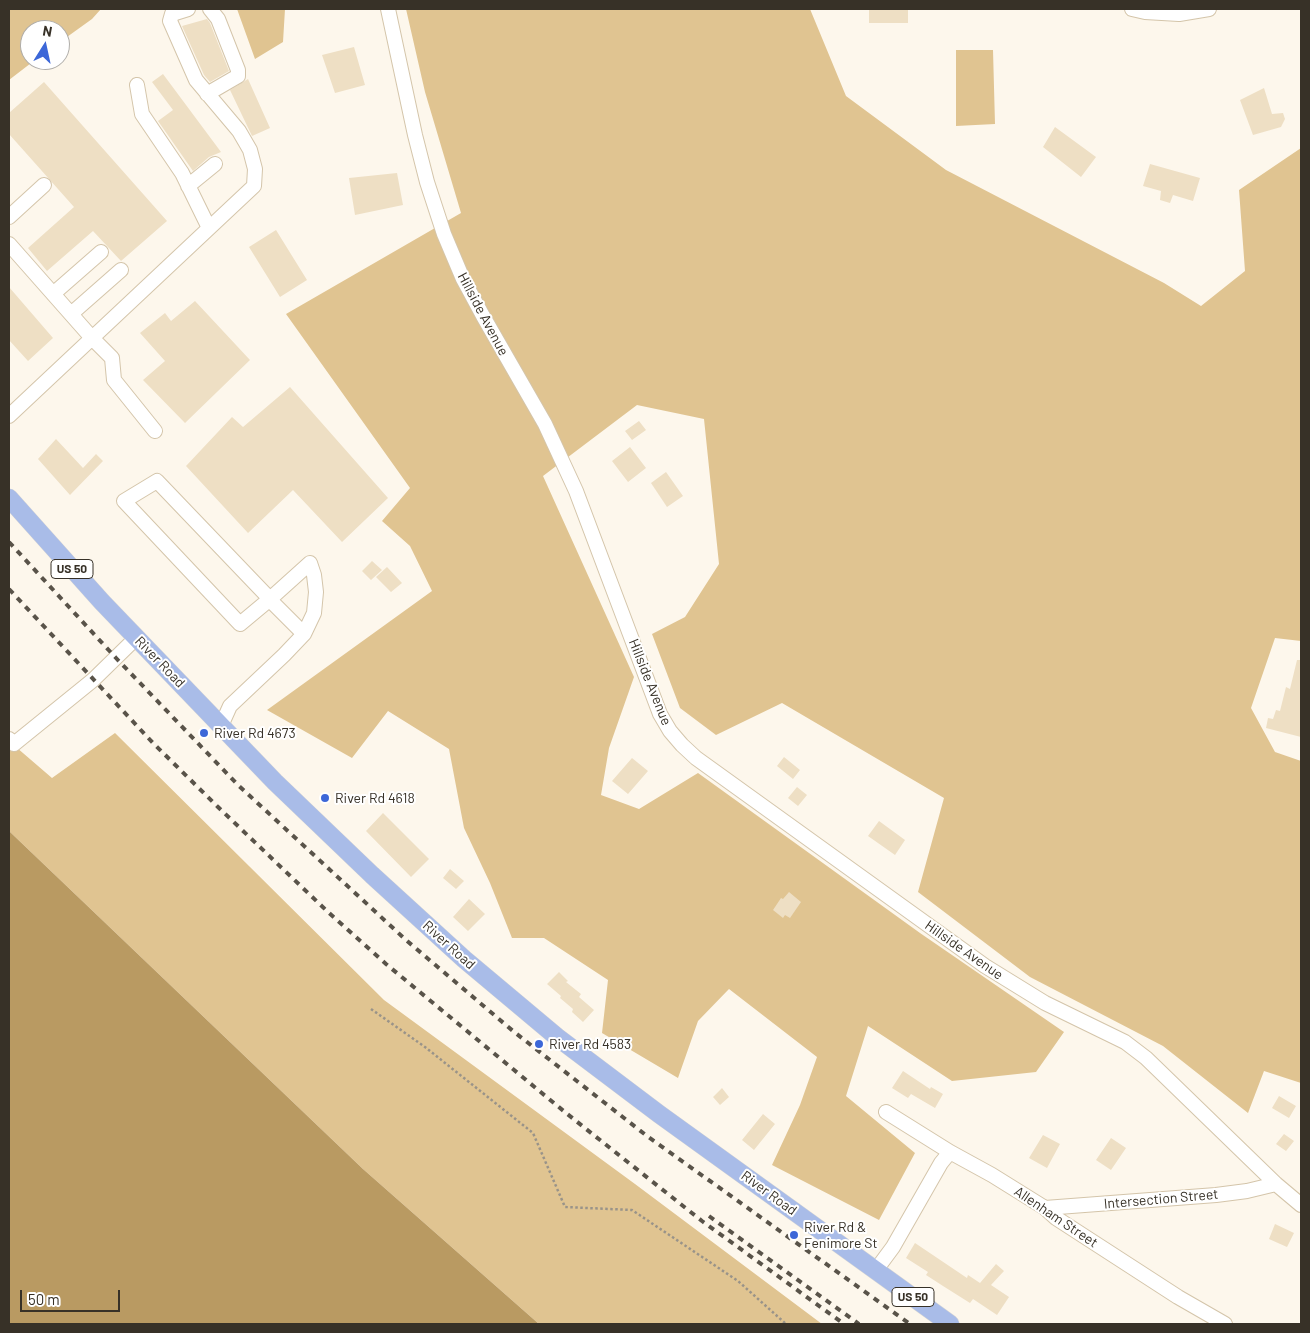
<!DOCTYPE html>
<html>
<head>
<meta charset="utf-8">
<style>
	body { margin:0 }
	#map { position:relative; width:1310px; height:1333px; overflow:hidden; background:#fdf7ec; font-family:Barlow,sans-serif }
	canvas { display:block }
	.frame { position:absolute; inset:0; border:10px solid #373127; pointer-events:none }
	.north { position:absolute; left:20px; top:20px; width:50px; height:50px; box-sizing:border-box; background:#fff; border:1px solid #afada9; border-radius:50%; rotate:10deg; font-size:14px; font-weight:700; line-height:20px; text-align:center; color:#373127 }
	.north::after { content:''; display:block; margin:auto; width:18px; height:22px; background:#3c67d8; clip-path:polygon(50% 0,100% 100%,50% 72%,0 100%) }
	.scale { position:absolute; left:20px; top:1290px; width:100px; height:22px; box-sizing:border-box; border:2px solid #373127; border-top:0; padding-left:6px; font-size:15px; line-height:18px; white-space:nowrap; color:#373127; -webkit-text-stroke:4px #fff; paint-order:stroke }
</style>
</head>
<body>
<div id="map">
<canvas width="1310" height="1333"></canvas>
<div class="frame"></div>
<div class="north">N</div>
<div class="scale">50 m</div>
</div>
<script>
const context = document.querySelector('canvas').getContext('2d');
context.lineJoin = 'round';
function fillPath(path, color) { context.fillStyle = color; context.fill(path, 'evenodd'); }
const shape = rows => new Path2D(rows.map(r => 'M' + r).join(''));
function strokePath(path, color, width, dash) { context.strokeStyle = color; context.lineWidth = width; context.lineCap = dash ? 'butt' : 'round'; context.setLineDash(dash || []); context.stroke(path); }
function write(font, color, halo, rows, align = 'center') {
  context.font = font + ' Barlow,sans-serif'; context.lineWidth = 4; context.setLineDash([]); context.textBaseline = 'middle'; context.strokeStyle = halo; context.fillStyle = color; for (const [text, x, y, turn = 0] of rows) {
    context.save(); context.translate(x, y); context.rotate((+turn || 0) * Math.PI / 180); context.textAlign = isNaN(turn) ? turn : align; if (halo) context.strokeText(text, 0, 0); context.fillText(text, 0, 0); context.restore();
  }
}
fillPath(shape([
	[9,9,101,9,92,19,60,42,60,30,30,30,30,60,35,60,9,80],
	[237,9,285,9,283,42,255,59],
	[406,9,810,9,846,96,946,170,1164,283,1201,306,1245,271,1239,190,1301,148,1301,641,1275,638,1251,708,1275,752,1301,761,1301,1083,1264,1071,1248,1113,1163,1046,1030,977,918,892,944,798,782,703,716,735,680,708,652,634,685,617,719,564,704,419,637,405,543,476,634,677,609,748,601,795,639,809,698,773,920,933,1064,1032,1036,1072,952,1081,868,1026,846,1096,915,1153,879,1220,772,1165,800,1105,817,1057,729,989,698,1021,678,1078,602,1033,608,980,544,938,512,938,490,883,464,828,449,749,388,711,352,758,267,710,432,591,410,546,382,521,410,488,286,314,461,213,425,92],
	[956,50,993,50,995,124,956,126],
	[115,733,384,1000,635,1184,822,1324,539,1324,363,1169,9,831,9,741,52,778]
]), '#e0c491');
fillPath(shape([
	[9,831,363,1169,539,1324,9,1324]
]), '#b99a62');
fillPath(shape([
	[869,9,908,10,908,23,869,23],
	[207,19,210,23,229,71,210,82,204,75,182,26],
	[354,47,365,85,335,93,322,55],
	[163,74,221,152,209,157,193,171,158,121,173,110,152,82],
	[248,79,270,128,252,136,230,90],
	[44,82,167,221,121,261,93,231,47,271,28,248,74,207,9,134,9,113],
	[1264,88,1272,114,1283,113,1285,119,1281,127,1253,135,1240,100],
	[1055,127,1096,157,1081,177,1043,147],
	[1150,164,1200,178,1193,201,1173,195,1170,203,1160,200,1161,191,1143,186],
	[397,173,403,205,355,215,349,178],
	[276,230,307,280,280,297,249,247],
	[9,287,53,338,28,361,9,340],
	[195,301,250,360,185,423,143,380,165,361,140,333,165,313,171,321],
	[290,387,388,498,342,542,293,490,248,533,186,466,232,417,243,427],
	[639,421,646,430,632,440,625,431],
	[56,439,83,468,96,454,103,461,70,495,38,459],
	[630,447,646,468,628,482,612,461],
	[666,472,683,496,667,507,651,483],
	[372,561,382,570,371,580,362,571],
	[387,567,402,583,391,592,376,577],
	[1297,660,1301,660,1301,737,1266,728,1268,718,1273,719,1276,710,1280,711,1286,687,1290,689],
	[784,757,800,770,793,779,777,766],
	[632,758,648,771,628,794,612,781],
	[797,787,807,795,798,806,788,798],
	[383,813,429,859,411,877,366,831],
	[879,821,905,840,895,855,868,836],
	[450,869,464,881,456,889,443,878],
	[789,892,801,902,790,918,785,915,783,918,773,910,781,898,783,899],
	[469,899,485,914,468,931,453,917],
	[559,972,568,981,566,982,581,994,579,997,594,1010,583,1022,572,1012,573,1009,560,998,561,996,547,984],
	[903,1071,930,1089,931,1087,943,1094,935,1108,911,1094,908,1098,892,1088],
	[722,1088,729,1097,720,1105,713,1097],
	[1279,1096,1296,1106,1289,1118,1272,1108],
	[763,1114,775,1124,754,1150,742,1140],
	[1284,1134,1294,1141,1286,1151,1276,1144],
	[1043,1135,1060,1144,1047,1168,1029,1158],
	[1111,1138,1126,1148,1111,1170,1096,1160],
	[1275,1224,1294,1233,1287,1247,1269,1239],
	[915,1243,967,1278,968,1275,980,1283,996,1264,1004,1271,991,1285,1009,1297,997,1315,973,1299,970,1303,943,1286,926,1275,928,1272,906,1258]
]), '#eedfc4');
const minor = shape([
	[388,9,415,135,427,182,444,234,463,279,483,316,545,424,576,491,660,714,670,731,682,745,696,758,985,966,1045,1003,1125,1042,1146,1058,1276,1184,1301,1205],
	[1132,9,1145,12,1179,14,1209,9],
	[137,85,142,114,182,173,209,228],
	[207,94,238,76,238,70,218,19,210,9],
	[188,186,215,164],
	[9,217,44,185],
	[9,244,92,338,112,358,114,380,155,431],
	[53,294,101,252],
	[71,314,121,270],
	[9,416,254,186,255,169,250,150,239,131,196,80,170,21,172,14,188,9],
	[221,726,230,706,284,655,304,634,314,613,316,592,314,575,310,563,270,599,240,624,124,501,157,481,270,599,273,603,304,634],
	[9,739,14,744,93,680,136,638],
	[886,1112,950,1152,992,1175,1045,1208,1056,1218,1178,1297,1225,1324],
	[1045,1208,1216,1195,1247,1191,1276,1184],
	[876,1270,893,1247,941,1163,950,1152]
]);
const major = shape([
	[9,498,102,602,275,782,372,875,464,959,557,1037,659,1114,950,1324]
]);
strokePath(minor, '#d4c5aa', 16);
strokePath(major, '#d7d6d4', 19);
strokePath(shape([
	[371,1009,425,1047,533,1133,565,1207,632,1210,738,1281,786,1324]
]), '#999389', 2.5, [2.5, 2.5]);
strokePath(minor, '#fff', 14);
strokePath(major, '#a9bce8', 18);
strokePath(shape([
	[9,542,116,658,238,785,406,940,513,1031,647,1136,910,1324],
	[9,589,153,743,218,807,328,912,386,964,566,1113,702,1221,844,1324],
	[709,1216,859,1324]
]), '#595349', 4, [6, 6]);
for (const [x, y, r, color] of [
	[204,733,5,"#3c67d8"],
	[325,798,5,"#3c67d8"],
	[539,1044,5,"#3c67d8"],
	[794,1235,5,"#3c67d8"]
]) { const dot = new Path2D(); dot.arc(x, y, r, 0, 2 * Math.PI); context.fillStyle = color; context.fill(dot); strokePath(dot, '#fff', 2); }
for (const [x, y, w] of [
	[72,569,42],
	[913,1297,42]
]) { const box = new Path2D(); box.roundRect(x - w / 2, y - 9.5, w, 19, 4); context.fillStyle = '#fff'; context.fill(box); strokePath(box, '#373127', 1); }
write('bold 12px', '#373127', null, [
	["US 50",72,569],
	["US 50",913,1297]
]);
write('14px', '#373127', '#fff', [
	["Hillside Avenue",483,314,62],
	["River Road",160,662,46],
	["Hillside Avenue",650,682,68],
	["River Road",449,945,42],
	["Hillside Avenue",964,950,35],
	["River Road",769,1193,36],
	["Intersection Street",1161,1199,-5],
	["Allenham Street",1056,1217,34]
]);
write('14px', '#373127', '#fff', [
	["River Rd 4673",214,733],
	["River Rd 4618",335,798],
	["River Rd 4583",549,1044],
	["River Rd &",804,1227],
	["Fenimore St",804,1243]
], 'left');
</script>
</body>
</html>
